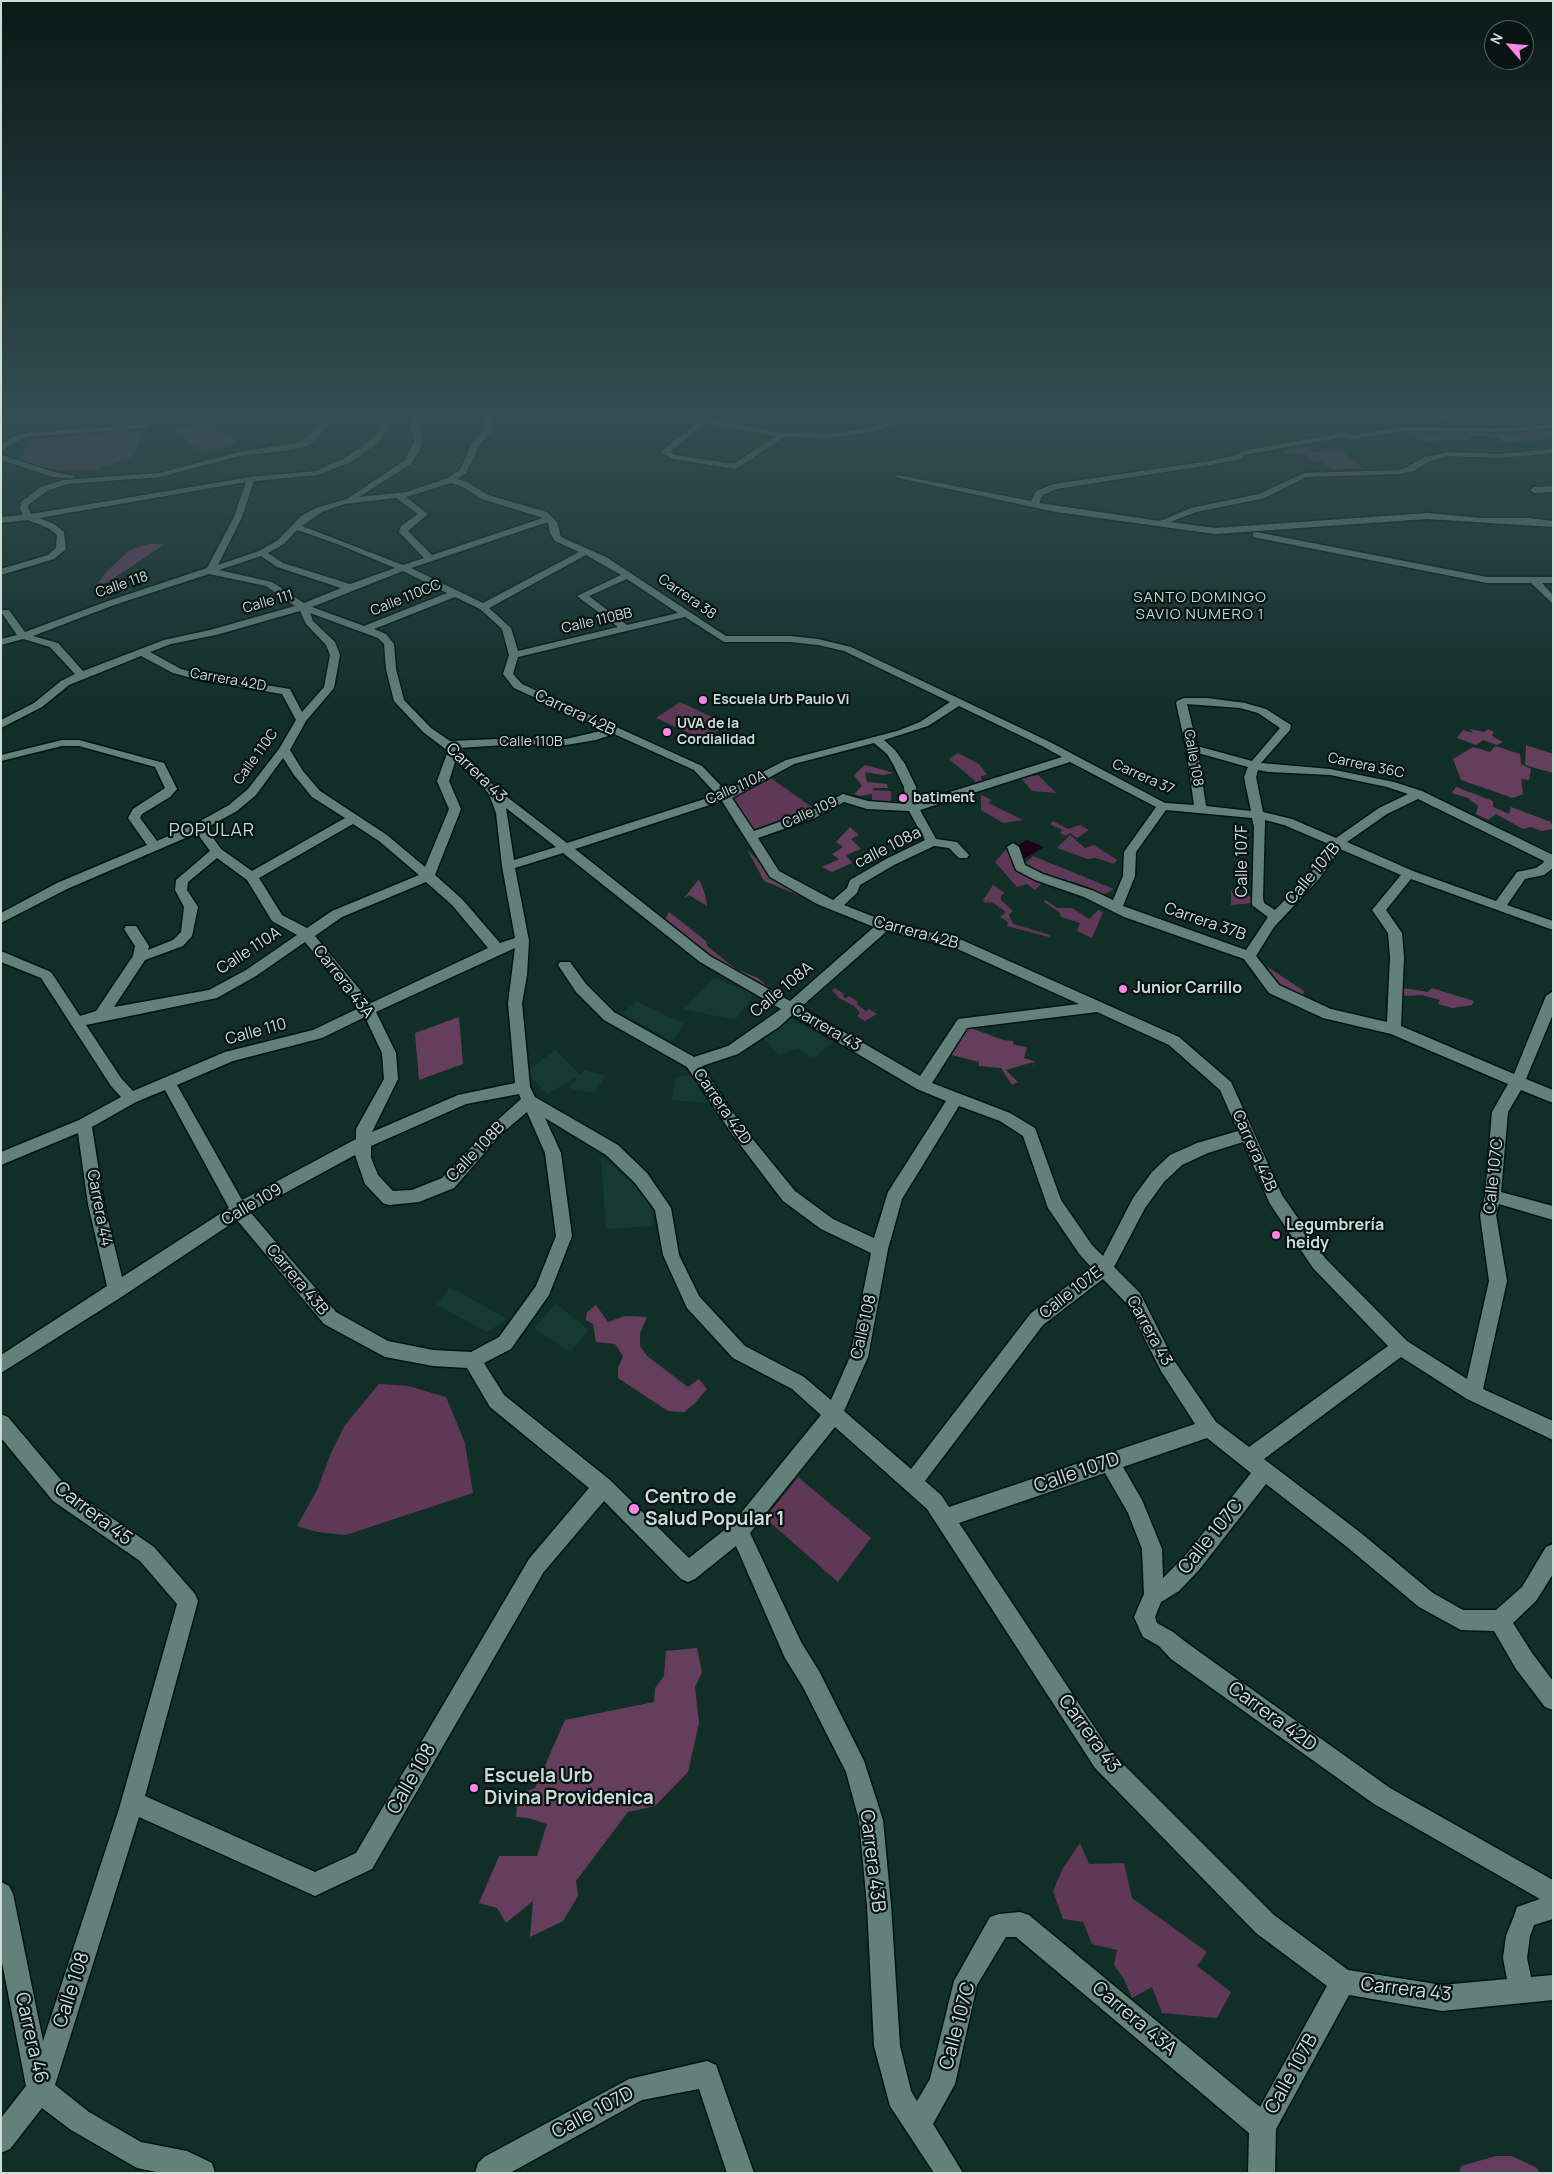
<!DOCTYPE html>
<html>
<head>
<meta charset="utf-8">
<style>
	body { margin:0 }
	#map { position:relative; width:1554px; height:2174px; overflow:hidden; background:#122f27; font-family:Manrope,sans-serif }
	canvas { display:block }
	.frame { position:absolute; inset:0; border:2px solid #ccdcd7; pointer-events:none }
	.north { position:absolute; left:1484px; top:20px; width:50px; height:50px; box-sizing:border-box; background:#081411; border:1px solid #566460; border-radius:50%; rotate:297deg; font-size:14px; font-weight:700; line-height:20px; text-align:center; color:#ccdcd7 }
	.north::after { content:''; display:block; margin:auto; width:18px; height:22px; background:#fc86e4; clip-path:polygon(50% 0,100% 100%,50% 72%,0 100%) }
</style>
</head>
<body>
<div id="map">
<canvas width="1554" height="2174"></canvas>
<div class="frame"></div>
<div class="north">N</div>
</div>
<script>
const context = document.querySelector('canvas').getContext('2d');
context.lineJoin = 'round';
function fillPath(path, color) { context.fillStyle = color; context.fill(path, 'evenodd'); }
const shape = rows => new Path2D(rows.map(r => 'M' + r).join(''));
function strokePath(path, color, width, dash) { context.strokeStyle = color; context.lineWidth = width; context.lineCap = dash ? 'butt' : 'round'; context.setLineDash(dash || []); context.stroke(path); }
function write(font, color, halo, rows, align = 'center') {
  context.font = font + ' Manrope,sans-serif'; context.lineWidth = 4.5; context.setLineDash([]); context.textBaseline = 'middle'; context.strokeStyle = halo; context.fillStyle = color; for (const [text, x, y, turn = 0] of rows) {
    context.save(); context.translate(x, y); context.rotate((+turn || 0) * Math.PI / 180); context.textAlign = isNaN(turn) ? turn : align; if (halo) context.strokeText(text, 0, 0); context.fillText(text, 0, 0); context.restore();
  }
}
fillPath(shape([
	[714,978,754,994,735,1020,684,1009],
	[636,1001,684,1024,672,1041,623,1014],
	[791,1019,834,1042,813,1058,798,1048,779,1055,763,1038],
	[555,1050,580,1075,584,1070,605,1076,595,1093,569,1088,578,1076,547,1094,526,1072],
	[701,1074,712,1103,672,1100,675,1077],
	[601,1156,652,1200,653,1226,606,1229],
	[450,1287,507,1319,487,1332,437,1305],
	[556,1304,589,1330,570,1352,534,1328]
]), '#153b31');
fillPath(shape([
	[207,421,238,443,203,453,172,431],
	[145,430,133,457,96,470,54,470,18,461,34,437],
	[680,702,727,724,704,740,656,718],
	[958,753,979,764,987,775,981,776,983,784,977,785,974,780,949,759],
	[1038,775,1056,793,1032,791,1021,778],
	[768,776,816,810,752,833,728,797],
	[872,790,891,791,891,803,872,803],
	[981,795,992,800,988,803,1023,820,1003,823,981,810],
	[1053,821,1068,829,1080,825,1089,830,1077,838,1070,833,1066,836,1060,833,1062,830,1050,824],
	[1070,835,1085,848,1094,845,1117,860,1114,864,1096,858,1088,859,1057,848],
	[1008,847,1014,868,1043,882,1035,890,1027,884,1017,887,995,862],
	[1033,856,1114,889,1105,894,1092,893,1093,889,1074,882,1050,878,1025,863],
	[993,885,1005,893,1001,895,1001,900,1013,911,1009,915,1013,924,1051,935,1049,937,1007,926,1008,922,1000,917,1006,912,992,902,985,903,983,900],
	[1231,890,1255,898,1254,903,1231,905],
	[1046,900,1057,908,1072,908,1089,919,1098,910,1103,912,1092,938,1077,931,1080,923,1061,917,1059,912,1044,902],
	[835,988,844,994,843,996,846,998,849,996,858,1002,857,1004,866,1011,869,1009,877,1014,865,1021,857,1016,860,1013,854,1006,837,997,838,996,832,991],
	[379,1384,408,1386,446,1397,465,1443,473,1493,346,1535,317,1532,297,1526,317,1490,331,1453,345,1425],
	[798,1477,871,1538,838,1582,765,1518],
	[1080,1843,1089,1864,1124,1863,1132,1898,1207,1952,1197,1966,1231,1992,1217,2018,1162,2013,1152,1987,1132,1998,1124,1979,1114,1965,1117,1950,1092,1944,1083,1922,1063,1919,1053,1891,1063,1868]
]), '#5e3856');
fillPath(shape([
	[1549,421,1553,424,1553,437,1529,441,1503,442,1497,437,1468,435,1461,428,1479,427,1475,424],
	[1405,432,1463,432,1471,440,1445,439,1425,442],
	[1307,447,1313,452,1342,451,1363,468,1331,469,1322,461,1314,461,1302,453,1285,454,1281,450],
	[148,544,165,544,110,581,96,586,106,572,130,550],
	[1469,729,1484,732,1488,729,1494,732,1492,736,1503,742,1497,745,1483,740,1476,745,1457,738,1463,730,1473,733],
	[1526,745,1553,754,1553,773,1525,765],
	[1473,747,1490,752,1495,746,1520,754,1521,764,1531,769,1529,780,1521,779,1523,794,1513,798,1461,780,1453,759],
	[865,765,894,773,883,775,865,772,867,782,887,784,888,788,873,788,872,794,860,796,854,794,862,786,854,775],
	[1456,787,1493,801,1493,807,1509,814,1511,807,1551,822,1553,829,1542,831,1530,827,1523,829,1496,814,1488,820,1476,814,1478,806,1468,798,1452,793],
	[850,827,859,835,851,839,861,849,846,855,852,863,832,872,822,867,839,859,832,854,843,847,836,842],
	[747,849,768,872,811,900,764,881],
	[699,879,705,894,707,906,689,895,684,898],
	[669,912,706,941,707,946,736,969,758,978,777,995,710,959,665,919],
	[1257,960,1304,991,1303,1000,1278,987],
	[1403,988,1428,992,1432,988,1474,1001,1472,1005,1452,1008,1438,1004,1440,1000,1422,995,1401,996],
	[459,1017,463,1064,419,1080,415,1033],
	[968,1027,1003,1040,1013,1041,1014,1045,1027,1047,1024,1058,1034,1061,1033,1068,1033,1062,1006,1070,1018,1082,1012,1085,1001,1068,979,1066,979,1062,948,1054],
	[596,1305,608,1322,625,1316,647,1317,640,1333,640,1346,647,1356,688,1387,699,1379,707,1389,695,1403,684,1412,668,1411,618,1378,618,1368,623,1356,615,1344,596,1342,593,1324,586,1320,587,1312],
	[697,1648,702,1672,695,1687,699,1723,688,1772,655,1806,628,1812,576,1881,578,1896,563,1921,530,1937,533,1901,506,1923,497,1908,479,1903,499,1856,537,1856,547,1824,528,1818,516,1817,518,1794,535,1788,565,1720,654,1702,655,1688,664,1676,666,1651],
	[1496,2156,1512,2156,1537,2168,1540,2173,1459,2173,1461,2166]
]), '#663e5d');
fillPath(shape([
	[1027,840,1044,847,1022,860,1017,846]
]), '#1e0019');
const minor = shape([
	[16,413,27,413,1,423,1,418,16,413],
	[312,413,325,415,327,426,318,438,307,446,291,450,239,456,160,477,67,484,47,491,28,505,28,509,31,514,251,477,316,471,345,458,372,439,378,432,385,413,393,413,386,432,378,443,351,462,318,475,254,481,242,517,218,565,259,551,278,540,301,516,316,508,347,499,405,460,414,442,407,413,415,413,420,427,422,442,419,452,411,464,359,497,407,492,448,478,460,470,472,443,483,431,486,413,494,413,491,432,480,444,466,473,457,479,467,482,488,495,547,512,557,522,561,537,606,557,726,636,790,636,818,639,851,647,1050,742,1165,803,1194,805,1186,748,1176,703,1177,701,1184,698,1207,698,1245,703,1266,709,1291,725,1290,730,1261,763,1330,769,1394,782,1422,791,1553,855,1553,868,1544,875,1525,879,1507,905,1553,921,1553,930,1411,879,1386,910,1402,933,1404,957,1401,1026,1514,1074,1546,996,1553,991,1553,1014,1526,1079,1553,1090,1553,1103,1521,1090,1508,1112,1501,1192,1553,1206,1553,1220,1499,1204,1496,1215,1507,1281,1483,1389,1553,1421,1553,1440,1467,1399,1401,1357,1264,1459,1361,1533,1433,1593,1463,1610,1496,1610,1522,1587,1546,1547,1553,1544,1553,1574,1536,1601,1513,1623,1532,1653,1553,1681,1553,1710,1545,1707,1516,1669,1494,1631,1461,1630,1419,1607,1347,1547,1266,1484,1199,1570,1179,1591,1161,1602,1155,1617,1157,1623,1173,1632,1187,1643,1390,1788,1553,1880,1553,1919,1534,1925,1530,1936,1527,1958,1531,1977,1553,1975,1553,2000,1442,2011,1349,1995,1276,2129,1275,2173,1248,2173,1249,2133,1016,1937,1006,1937,977,1985,955,2084,933,2124,963,2173,934,2173,890,2106,874,2046,867,1905,859,1820,846,1772,803,1687,785,1658,736,1546,695,1579,688,1582,681,1579,604,1501,543,1573,372,1869,315,1896,139,1817,55,2085,89,2112,141,2142,187,2151,212,2163,215,2173,161,2173,137,2168,71,2130,42,2108,10,2149,1,2153,1,2118,26,2086,1,1957,1,1882,9,1886,13,1894,43,2041,119,1809,177,1604,140,1561,53,1501,1,1438,1,1414,8,1417,67,1487,154,1547,195,1594,198,1601,145,1796,315,1872,356,1853,529,1559,589,1488,490,1407,467,1368,433,1366,385,1357,324,1324,237,1220,123,1296,1,1373,1,1355,107,1286,88,1204,78,1133,1,1165,1,1152,79,1120,121,1097,111,1086,41,978,1,962,1,951,51,972,80,1016,96,1011,133,956,135,946,124,929,126,926,136,926,149,946,148,950,173,940,181,932,184,907,175,890,176,880,210,851,197,833,67,889,1,923,1,913,57,883,147,845,128,818,133,809,165,788,155,767,79,746,62,746,1,761,1,755,62,740,79,740,164,763,177,789,170,797,142,814,140,818,157,841,195,824,229,805,248,789,279,749,296,720,282,694,199,680,173,673,141,656,69,685,42,707,1,728,1,720,34,703,61,681,75,674,50,647,23,639,1,645,1,639,17,635,1,612,3,610,9,610,25,632,108,601,207,568,234,517,246,482,39,518,54,524,64,532,66,549,54,559,1,575,1,569,48,555,56,548,57,535,48,528,28,520,1,523,1,517,23,515,20,509,21,502,41,487,63,480,160,473,239,452,301,442,319,426,318,418,312,413],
	[451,483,461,486,482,499,543,518,432,555,408,531,428,514,406,497,451,483],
	[396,498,418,514,401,526,399,532,424,558,403,565,302,526,322,512,344,504,396,498],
	[548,522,550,533,555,541,579,552,483,603,411,568,548,522],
	[297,530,340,545,395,568,350,584,283,563,268,553,284,544,297,530],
	[586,555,621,575,577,596,618,627,518,651,511,628,489,608,586,555],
	[261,556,277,567,341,588,304,603,272,582,219,570,261,556],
	[403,571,447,593,364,626,312,607,403,571],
	[209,574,266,586,295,606,210,630,164,640,83,671,58,643,33,636,114,605,209,574],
	[627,579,678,613,627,625,589,596,627,579],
	[455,597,480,609,502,629,509,655,503,674,514,688,605,730,566,739,521,738,450,741,431,728,404,700,396,669,394,644,386,634,374,629,455,597],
	[300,611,306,624,326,645,330,655,324,687,302,712,290,689,204,675,181,669,150,652,171,644,216,635,300,611],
	[310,613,378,638,384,644,386,669,394,701,423,732,448,751,437,781,449,809,425,867,387,835,320,791,303,771,290,750,306,721,334,688,340,655,335,642,313,621,310,613],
	[685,617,724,642,790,642,818,645,844,651,950,702,920,722,897,731,786,760,726,791,702,766,522,684,513,674,518,657,685,617],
	[1187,704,1240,708,1258,713,1280,728,1252,761,1197,746,1187,704],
	[959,706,1042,746,1062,757,918,802,916,787,905,764,895,750,884,740,928,726,959,706],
	[614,734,694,770,717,795,567,843,498,790,458,748,521,744,566,745,596,740,614,734],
	[874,743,887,754,893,764,904,787,906,804,868,801,843,794,807,812,754,831,732,798,794,764,874,743],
	[1198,753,1248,767,1244,777,1251,811,1206,806,1198,753],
	[283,758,294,775,312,797,345,818,252,871,221,849,206,828,237,811,256,795,283,758],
	[456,759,489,794,496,813,502,866,515,938,500,943,462,899,435,875,461,809,449,781,456,759],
	[1070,762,1156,807,1124,852,1123,876,1113,900,1094,891,1043,874,1025,865,1019,847,1013,843,1007,847,1016,870,1035,880,1084,897,1124,917,1244,959,1269,993,1323,1018,1391,1034,1508,1084,1492,1112,1485,1196,1480,1215,1489,1281,1467,1379,1407,1341,1325,1258,1282,1195,1231,1082,1179,1037,962,940,887,922,844,905,857,893,860,885,894,865,934,846,949,848,959,858,967,858,969,855,957,842,936,839,920,810,1070,762],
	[1258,770,1269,772,1330,775,1387,787,1408,794,1379,808,1336,838,1292,819,1263,812,1256,777,1258,770],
	[1418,799,1544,861,1543,863,1536,868,1517,872,1496,901,1413,871,1347,842,1387,814,1418,799],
	[722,801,770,877,817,904,874,927,790,1001,710,956,575,849,722,801],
	[844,802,867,809,909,811,925,840,886,859,850,880,847,888,833,900,779,871,758,838,815,818,844,802],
	[506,808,556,847,514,860,506,808],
	[1166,810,1252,818,1254,827,1252,905,1268,917,1246,950,1123,906,1135,876,1136,852,1166,810],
	[1265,820,1284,825,1331,845,1311,873,1275,910,1264,903,1263,898,1265,820],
	[353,824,379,841,419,875,332,911,307,928,282,915,259,878,353,824],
	[1340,849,1401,875,1372,910,1388,933,1390,957,1387,1022,1331,1009,1279,985,1256,956,1274,927,1319,879,1340,849],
	[563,853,700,962,781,1009,728,1046,694,1057,614,1012,586,984,570,962,560,962,558,965,576,992,604,1020,687,1067,732,1134,783,1201,821,1229,871,1253,850,1357,831,1400,804,1377,745,1346,699,1296,679,1255,671,1208,647,1173,618,1145,535,1097,530,1087,522,1003,527,975,529,941,515,868,563,853],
	[217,858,247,880,272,921,297,935,246,970,209,990,114,1007,145,960,183,946,192,936,198,907,187,890,188,882,217,858],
	[426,882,452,905,488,948,371,1003,315,936,342,917,426,882],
	[887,931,953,947,1079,1004,958,1019,920,1076,801,1007,887,931],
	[305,942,359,1008,313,1030,225,1052,133,1091,121,1078,86,1025,217,998,256,976,305,942],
	[515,948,508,1003,515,1083,458,1095,372,1132,398,1079,396,1053,376,1012,515,948],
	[1097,1012,1169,1045,1220,1090,1238,1131,1197,1143,1170,1155,1152,1172,1133,1198,1103,1256,1092,1245,1061,1200,1035,1128,1010,1113,932,1083,967,1028,1097,1012],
	[792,1015,917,1089,946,1101,888,1192,874,1238,833,1219,795,1191,742,1126,702,1066,738,1054,779,1027,792,1015],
	[365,1017,382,1053,384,1079,356,1129,356,1139,242,1200,177,1085,233,1061,322,1038,365,1017],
	[165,1090,229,1208,122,1277,104,1204,92,1127,136,1102,165,1090],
	[519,1094,521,1099,491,1126,442,1178,412,1190,393,1191,378,1175,371,1158,371,1146,466,1104,519,1094],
	[959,1106,1000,1121,1023,1136,1048,1208,1080,1255,1092,1268,1031,1313,911,1469,844,1411,868,1357,888,1249,902,1199,959,1106],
	[527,1112,545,1153,556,1236,536,1286,499,1337,471,1352,433,1350,388,1341,336,1312,250,1212,355,1155,365,1184,383,1203,389,1205,419,1202,454,1188,501,1134,527,1112],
	[545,1118,606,1155,635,1183,655,1210,663,1255,687,1308,733,1358,792,1389,821,1415,732,1524,689,1558,610,1480,504,1395,484,1363,511,1349,549,1295,572,1236,561,1153,545,1118],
	[1243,1142,1270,1204,1313,1268,1388,1346,1249,1447,1216,1422,1173,1359,1140,1293,1114,1267,1145,1208,1164,1182,1182,1165,1208,1153,1243,1142],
	[1103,1279,1128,1305,1161,1371,1195,1424,949,1507,941,1495,925,1481,1043,1325,1103,1279],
	[835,1427,927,1509,1095,1768,1256,1933,1327,1986,1260,2107,1029,1915,1020,1912,999,1914,990,1917,954,1981,930,2079,917,2101,911,2091,900,2046,891,1905,883,1820,864,1761,819,1671,801,1642,750,1533,835,1427],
	[1207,1438,1251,1473,1185,1556,1163,1578,1162,1549,1142,1500,1123,1467,1207,1438],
	[1105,1473,1128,1513,1142,1549,1144,1594,1134,1617,1143,1637,1159,1646,1171,1659,1374,1804,1540,1899,1517,1907,1514,1916,1506,1936,1503,1958,1507,1979,1442,1985,1348,1970,1274,1915,1111,1752,959,1523,1105,1473],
	[928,413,941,413,865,433,827,438,784,437,736,469,673,459,661,452,703,418,782,433,827,434,865,429,928,413],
	[705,423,775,436,734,464,675,455,670,452,705,423],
	[1416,413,1431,413,1476,424,1472,426,1416,413],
	[144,424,147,424,147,428,28,437,20,440,1,451,1,445,14,436,28,433,144,424],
	[1553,424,1553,428,1506,432,1403,431,1354,439,1343,437,1245,455,1242,459,1210,465,1056,489,1043,495,1039,503,1160,521,1191,508,1259,494,1304,473,1399,470,1408,467,1422,458,1448,452,1499,454,1553,449,1553,453,1499,458,1448,456,1428,462,1414,471,1399,474,1306,477,1265,498,1196,512,1170,522,1215,528,1427,513,1482,518,1529,518,1553,521,1553,527,1427,519,1215,534,1056,512,894,477,898,475,1031,501,1036,491,1054,484,1210,461,1236,455,1242,451,1343,433,1354,435,1403,427,1506,428,1553,424],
	[1,455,57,473,76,476,72,478,53,477,1,460,1,455],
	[1553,486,1553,492,1534,493,1530,490,1534,487,1553,486],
	[1256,532,1487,577,1553,577,1553,583,1542,583,1553,595,1553,604,1531,583,1487,583,1253,537,1253,533,1256,532],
	[707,2061,716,2065,754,2173,727,2173,699,2089,642,2100,510,2173,475,2173,478,2163,484,2157,629,2079,707,2061]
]);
strokePath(minor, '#001610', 3);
fillPath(minor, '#638178');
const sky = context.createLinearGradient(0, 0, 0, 717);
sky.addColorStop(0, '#0a1a15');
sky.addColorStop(0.58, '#334d52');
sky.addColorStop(1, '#334d5200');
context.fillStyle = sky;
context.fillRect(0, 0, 1554, 717);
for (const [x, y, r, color] of [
	[703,700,5,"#fc86e4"],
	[667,732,5,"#fc86e4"],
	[903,798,5,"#fc86e4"],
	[1123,989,5,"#fc86e4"],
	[1276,1235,5,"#fc86e4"],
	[634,1509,6,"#fc86e4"],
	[474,1788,5,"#fc86e4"]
]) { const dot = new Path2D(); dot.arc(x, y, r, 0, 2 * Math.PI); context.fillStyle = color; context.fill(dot); strokePath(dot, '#081411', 2); }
write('14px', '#ccdcd7', '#081411', [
	["Calle 118",122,585,-19],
	["Carrera 38",687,597,35],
	["Calle 110CC",406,598,-22],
	["Calle 111",268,602,-16],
	["Calle 110BB",597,621,-13],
	["Carrera 42D",228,680,10],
	["Calle 110B",531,742],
	["Calle 110C",256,757,-54],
	["Calle 108",1193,758,80],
	["Carrera 36C",1366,766,12],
	["Carrera 37",1143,777,24],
	["Calle 110A",736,788,-24],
	["Calle 109",810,813,-24]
]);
write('bold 14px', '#ccdcd7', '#081411', [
	["Escuela Urb Paulo Vi",713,700],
	["UVA de la",677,724],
	["Cordialidad",677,740],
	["batiment",913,798]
], 'left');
context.letterSpacing = '1px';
write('15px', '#bbdcd1', '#081411', [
	["SANTO DOMINGO",1200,598],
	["SAVIO NUMERO 1",1200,615]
]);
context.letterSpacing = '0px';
write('16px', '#ccdcd7', '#081411', [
	["Carrera 42B",575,713,25],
	["Carrera 43",476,773,44],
	["calle 108a",888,848,-27],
	["Calle 107F",1243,861,-90],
	["Calle 107B",1313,874,-50],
	["Carrera 37B",1205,922,19],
	["Carrera 42B",916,933,15],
	["Calle 110A",249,951,-33],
	["Carrera 43A",343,982,52],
	["Calle 108A",782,990,-40],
	["Carrera 43",826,1028,30],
	["Calle 110",256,1032,-15],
	["Carrera 42D",722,1107,55],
	["Carrera 42B",1254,1151,66],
	["Calle 108B",476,1152,-46],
	["Calle 107C",1494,1176,-84],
	["Calle 109",252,1205,-30],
	["Carrera 44",99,1208,79],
	["Carrera 43B",297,1280,50],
	["Calle 107E",1071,1293,-38],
	["Calle 108",864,1327,-77],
	["Carrera 43",1149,1331,61]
]);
write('bold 16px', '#ccdcd7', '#081411', [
	["Junior Carrillo",1133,989],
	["Legumbrería",1286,1226],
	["heidy",1286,1244]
], 'left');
context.letterSpacing = '1px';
write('18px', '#bbdcd1', '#081411', [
	["POPULAR",212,831]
]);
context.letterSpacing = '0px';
write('19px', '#ccdcd7', '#081411', [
	["Calle 107D",1077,1473,-19],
	["Carrera 45",93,1514,37],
	["Calle 107C",1211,1537,-51],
	["Carrera 42D",1272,1717,36],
	["Carrera 43",1089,1734,54],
	["Calle 108",412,1779,-60],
	["Carrera 43B",872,1861,83],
	["Calle 108",72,1990,-72],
	["Carrera 43",1406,1990,7],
	["Carrera 43A",1134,2019,40],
	["Calle 107C",958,2026,-75],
	["Carrera 46",31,2038,77],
	["Calle 107B",1292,2074,-61],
	["Calle 107D",593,2113,-28]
]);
write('bold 19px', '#ccdcd7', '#081411', [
	["Centro de",645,1498],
	["Salud Popular 1",645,1520],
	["Escuela Urb",484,1777],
	["Divina Providenica",484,1799]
], 'left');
</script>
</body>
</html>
